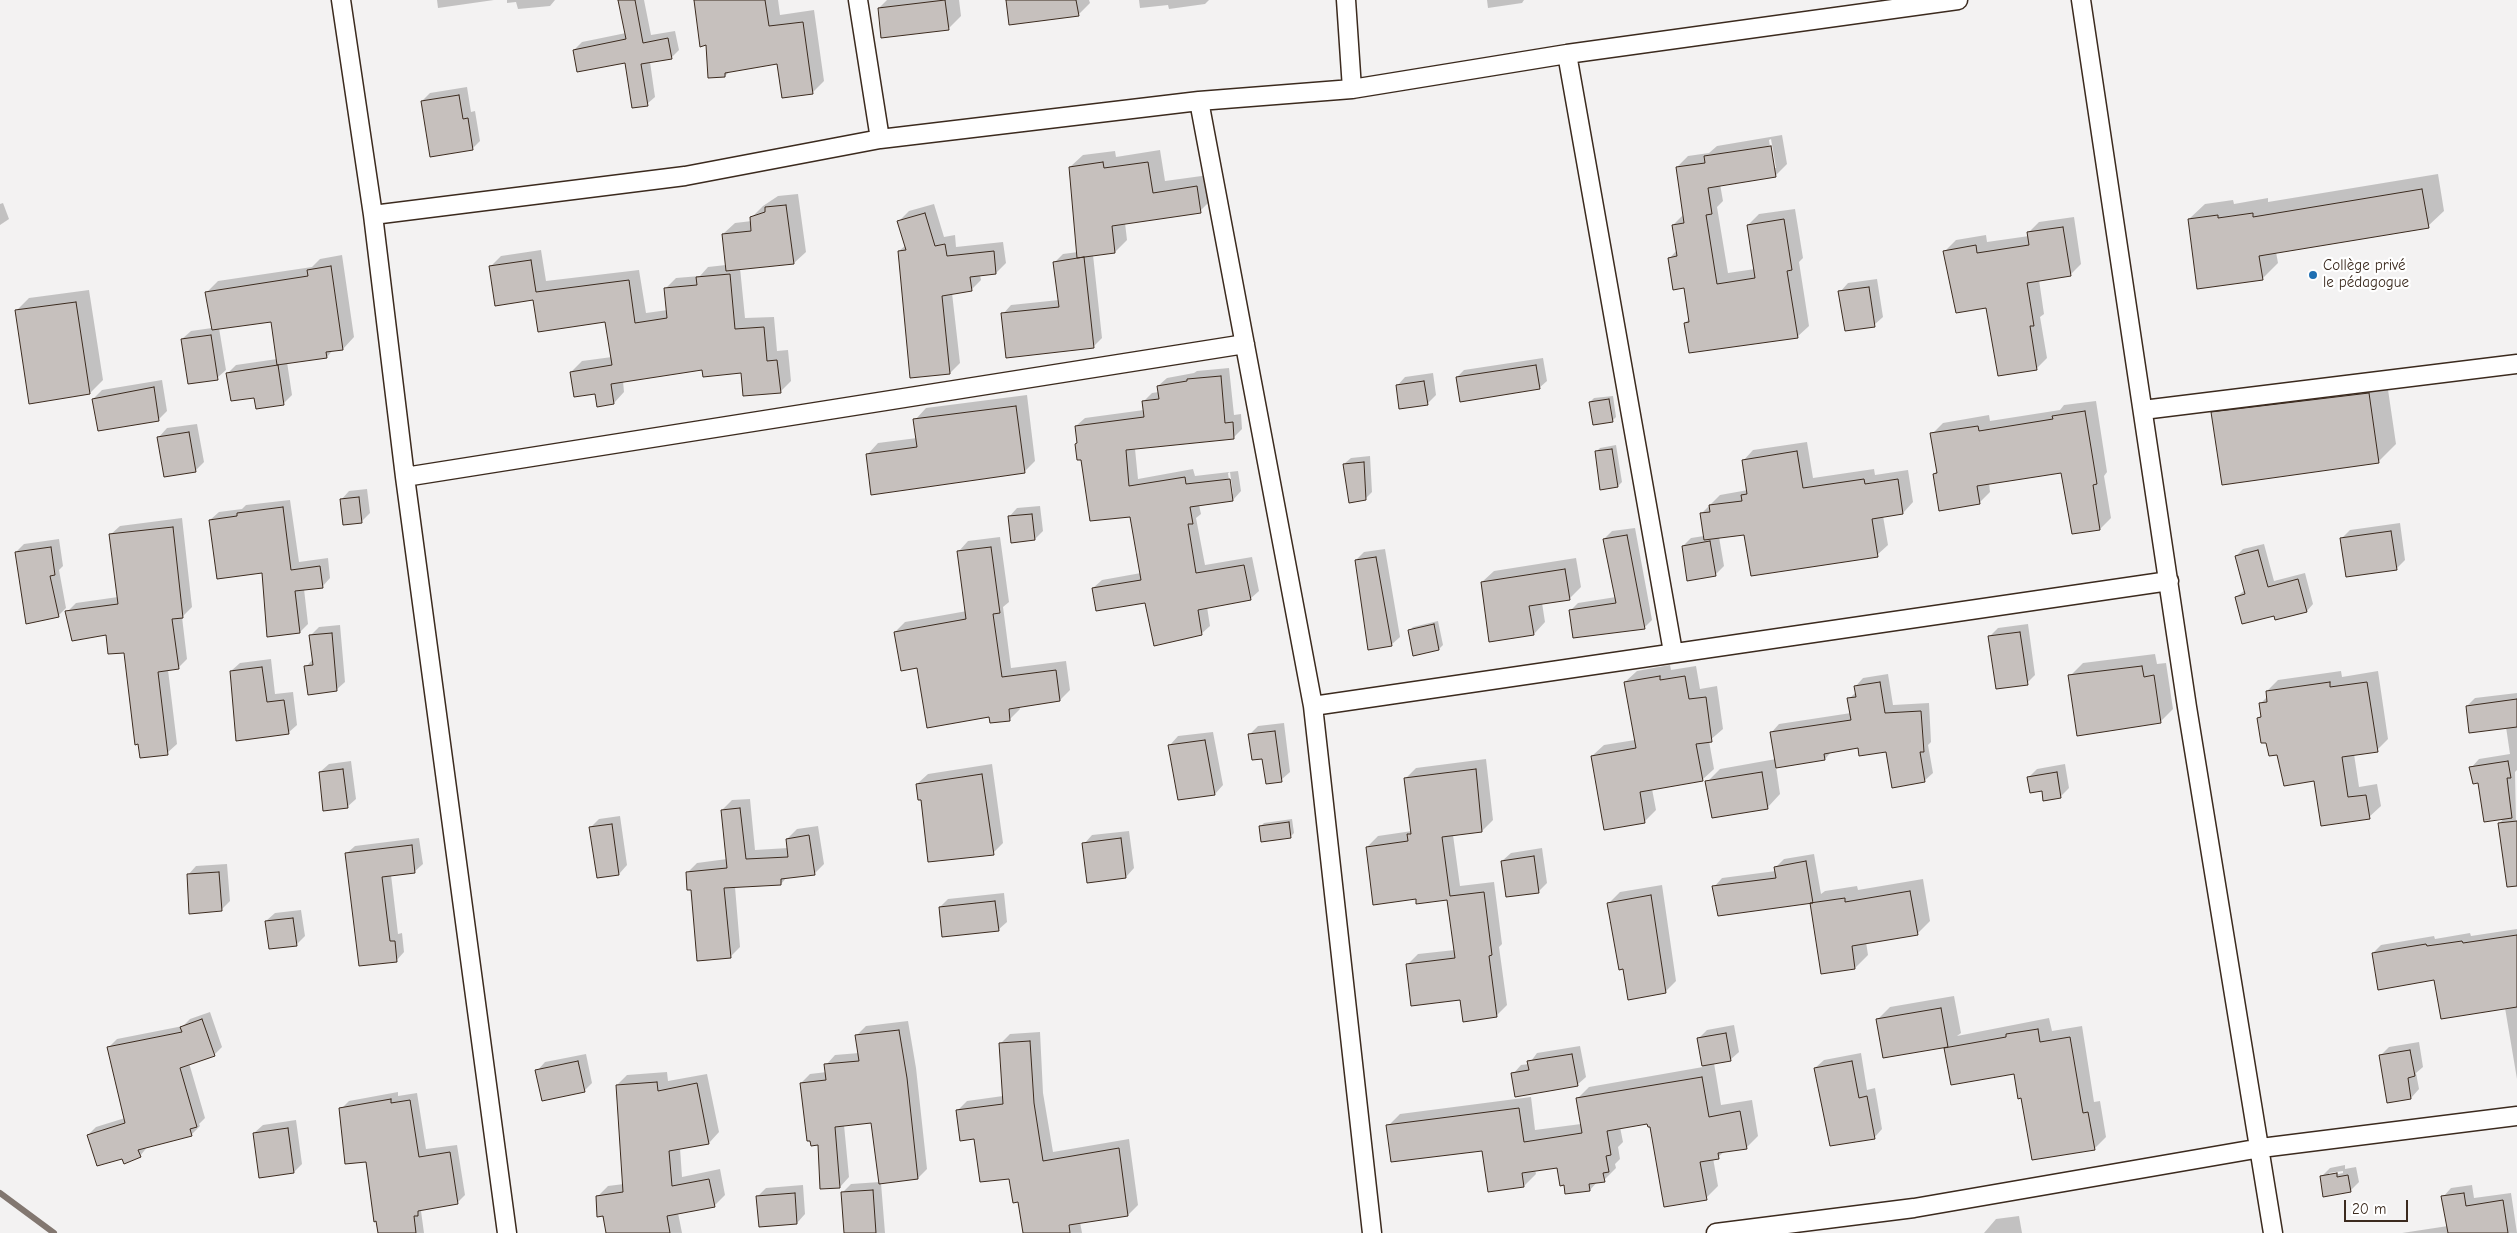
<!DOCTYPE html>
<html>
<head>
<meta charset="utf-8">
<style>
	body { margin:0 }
	#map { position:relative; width:2517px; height:1233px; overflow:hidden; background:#f3f2f2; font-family:"Comic Neue",sans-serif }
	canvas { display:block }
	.scale { position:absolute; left:2344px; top:1200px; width:64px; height:22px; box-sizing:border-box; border:2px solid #3b2a1e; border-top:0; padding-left:6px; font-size:15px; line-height:18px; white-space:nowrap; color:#3b2a1e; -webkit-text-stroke:4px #fff; paint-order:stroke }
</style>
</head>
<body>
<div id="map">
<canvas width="2517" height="1233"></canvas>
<div class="scale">20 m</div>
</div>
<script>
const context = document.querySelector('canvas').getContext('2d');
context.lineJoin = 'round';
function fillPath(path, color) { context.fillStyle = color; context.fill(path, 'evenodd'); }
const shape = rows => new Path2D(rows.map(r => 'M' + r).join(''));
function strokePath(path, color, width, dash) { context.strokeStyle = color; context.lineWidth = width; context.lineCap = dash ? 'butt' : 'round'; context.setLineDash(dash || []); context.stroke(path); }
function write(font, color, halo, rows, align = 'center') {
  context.font = font + ' "Comic Neue",sans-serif'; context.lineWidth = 4.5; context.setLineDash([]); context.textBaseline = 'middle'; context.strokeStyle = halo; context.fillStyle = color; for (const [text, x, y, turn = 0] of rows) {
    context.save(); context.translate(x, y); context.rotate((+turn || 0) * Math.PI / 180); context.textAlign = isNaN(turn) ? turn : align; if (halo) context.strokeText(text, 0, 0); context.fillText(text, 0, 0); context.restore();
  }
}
fillPath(shape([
	[437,0,494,0,438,8],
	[507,0,555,0,550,6,518,9,516,2,507,3],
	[619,0,644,0,651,35,675,31,679,50,671,58,650,62,655,97,647,104,626,62,574,50,582,42,626,33],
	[696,0,778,0,780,15,814,10,824,81,812,93,778,63,730,71,725,76,707,44],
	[887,0,959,0,961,16,948,29,879,8],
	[1008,0,1089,0,1090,3,1078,15],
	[1139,0,1209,0,1205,4,1169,9,1168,5,1140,8],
	[1487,0,1524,0,1522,3,1488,8],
	[467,87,471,112,475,111,480,141,472,149,422,101,430,93],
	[1782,135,1787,164,1775,176,1720,184,1723,201,1717,207,1728,273,1755,269,1748,225,1759,214,1795,209,1803,258,1799,262,1809,326,1797,337,1685,323,1690,318,1685,286,1669,259,1677,250,1673,225,1684,214,1677,167,1688,156,1709,153,1717,146],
	[1771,139,1776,168,1773,168,1769,140],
	[1160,150,1165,181,1209,175,1212,199,1200,211,1125,223,1127,240,1115,252,1093,255,1102,338,1094,346,1007,357,1003,314,1011,305,1059,300,1055,262,1063,254,1078,252,1070,167,1083,155,1115,151,1116,157],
	[2438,174,2444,211,2428,226,2276,252,2278,263,2262,279,2189,219,2205,204,2233,200,2234,204,2268,198,2268,202],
	[798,194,806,252,794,263,740,268,745,318,774,317,777,351,788,350,791,381,780,392,742,372,703,368,623,381,624,392,614,403,596,393,571,372,582,361,612,357,606,320,534,299,490,267,501,256,541,250,546,281,639,270,646,313,668,310,665,289,676,278,700,276,708,267,726,265,723,234,735,223,752,221,751,218,763,206,778,196],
	[3,203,9,219,0,225,0,204],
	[934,204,944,237,955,235,956,247,1003,242,1006,263,996,273,980,275,981,280,971,290,952,293,960,363,950,373,899,251,906,245,899,221,909,211],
	[2074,217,2081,264,2070,275,2039,280,2044,314,2040,317,2047,358,2036,369,1945,251,1956,240,1986,235,1987,242,2029,236,2028,233,2039,222],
	[342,255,354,337,343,349,333,350,327,357,287,362,292,395,284,403,257,408,255,396,228,373,236,365,277,359,272,320,219,328,226,370,217,378,182,339,191,331,212,328,207,292,218,281,312,267,320,259],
	[1877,279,1883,317,1874,325,1840,292,1848,283],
	[89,290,103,380,90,393,16,311,29,298],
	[1543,358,1547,381,1539,388,1457,377,1464,370],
	[1229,368,1234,415,1241,414,1242,429,1233,438,1135,449,1138,479,1193,469,1195,476,1238,471,1241,491,1233,500,1199,505,1201,514,1196,518,1205,565,1252,557,1259,591,1250,599,1207,607,1210,626,1201,634,1146,602,1093,588,1102,580,1141,573,1131,515,1078,442,1076,426,1085,418,1144,410,1144,401,1152,393,1159,392,1158,386,1167,378,1194,373,1197,371],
	[1230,472,1233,494,1231,494,1228,473],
	[1433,373,1436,395,1427,404,1397,386,1405,377],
	[2386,376,2396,444,2379,461,2213,413,2230,395],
	[162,380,167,411,158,420,93,399,102,390],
	[1027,395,1035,461,1024,472,867,455,878,443,917,438,915,420,926,408],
	[1613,396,1616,417,1612,421,1590,402,1594,398],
	[2096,401,2107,472,2104,476,2111,518,2100,529,2062,471,1989,483,1990,492,1979,503,1934,474,1938,470,1932,434,1943,423,1989,415,1990,421,2060,410,2064,405],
	[197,424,204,462,195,471,159,437,167,428],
	[1807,442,1813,478,1874,469,1875,475,1908,470,1913,502,1903,513,1883,516,1888,545,1877,555,1745,534,1719,537,1724,566,1715,575,1683,546,1691,538,1704,536,1701,514,1720,495,1748,490,1743,461,1753,450],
	[1616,445,1622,482,1618,486,1596,452,1600,448],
	[1370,456,1372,492,1365,499,1344,464,1351,458],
	[367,489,370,513,361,522,341,500,349,491],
	[290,500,299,562,328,558,330,578,322,587,304,589,308,624,300,632,263,572,210,520,219,512,242,509,246,505],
	[1040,506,1043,531,1035,539,1009,517,1017,508],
	[182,518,192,607,182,617,187,659,178,668,168,670,177,744,167,753,125,651,107,634,67,612,76,603,118,597,110,535,120,526],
	[2400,523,2405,560,2396,569,2342,538,2350,530],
	[1635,528,1652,620,1644,628,1570,611,1578,603,1616,597,1604,539,1612,531],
	[1000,537,1009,602,1003,607,1011,668,1066,661,1070,690,1060,700,1019,706,1020,709,1010,719,990,716,918,667,895,632,905,622,967,611,959,551,968,541],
	[59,539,63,566,59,570,66,608,58,616,16,552,24,544],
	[2264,544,2274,581,2305,573,2313,604,2307,611,2275,614,2236,597,2245,590,2236,556,2243,549],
	[1385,549,1400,637,1391,645,1356,560,1364,552],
	[1576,558,1581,587,1569,599,1542,603,1545,622,1534,634,1482,582,1494,571],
	[1438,621,1443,645,1439,649,1414,655,1409,631,1413,627],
	[2028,624,2035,675,2027,683,1989,637,1998,628],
	[340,625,345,682,336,690,306,667,313,659,310,636,319,627],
	[2155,654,2157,664,2166,663,2173,709,2160,722,2070,676,2083,663],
	[271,659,275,694,293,692,297,725,288,733,237,739,231,671,240,663],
	[1670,665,1671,670,1696,666,1700,689,1717,686,1723,729,1709,741,1714,769,1702,780,1652,789,1656,810,1645,821,1592,756,1604,745,1635,740,1625,682,1637,671],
	[2341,671,2342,677,2378,671,2388,739,2377,750,2354,754,2359,787,2377,784,2381,806,2369,817,2278,754,2259,719,2262,715,2261,703,2268,696,2267,691,2278,680],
	[1888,674,1893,705,1929,703,1931,742,1928,745,1933,773,1924,781,1887,750,1859,747,1832,751,1825,759,1776,767,1780,794,1768,807,1707,782,1720,769,1776,759,1771,733,1779,724,1851,713,1849,699,1856,692,1855,687,1863,678],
	[2517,693,2517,770,2515,772,2517,874,2499,824,2505,817,2471,768,2479,759,2510,754,2506,727,2467,706,2475,698],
	[1284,723,1290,772,1281,780,1249,735,1258,726],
	[1213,732,1223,785,1215,794,1170,745,1178,736],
	[1486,759,1493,820,1482,831,1453,835,1460,886,1494,882,1502,944,1499,947,1507,1005,1496,1016,1461,999,1407,965,1418,954,1455,950,1448,898,1417,898,1367,847,1378,836,1412,831,1405,779,1416,768],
	[351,761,356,799,347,807,320,772,329,764],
	[992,764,1003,843,993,853,922,798,917,784,928,774],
	[2065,764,2069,788,2060,797,2043,790,2029,777,2037,769],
	[750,799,755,850,788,848,787,839,797,829,818,826,824,864,814,874,787,877,781,884,735,887,740,947,730,957,692,888,687,873,697,863,727,859,722,810,732,800],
	[620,816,627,865,619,874,591,827,599,819],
	[1292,819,1294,833,1290,837,1260,827,1264,823],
	[1129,831,1134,868,1126,877,1089,881,1084,844,1092,835],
	[419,838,423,864,414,872,391,875,398,934,402,933,404,952,396,961,346,854,355,846],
	[1542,848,1547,883,1538,892,1502,861,1511,853],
	[1814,854,1821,894,1825,891,1857,886,1858,890,1923,879,1930,921,1917,934,1866,942,1868,955,1855,968,1812,904,1814,901,1719,915,1714,887,1722,878,1776,871,1776,867,1784,859],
	[227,864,230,901,221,910,188,875,196,866],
	[1662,885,1676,981,1665,992,1624,968,1609,903,1620,892],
	[1004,893,1007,922,998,930,940,907,948,899],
	[301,910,305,936,296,945,266,921,275,913],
	[2517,929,2517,1079,2505,1008,2373,953,2381,945,2434,936,2435,939,2470,933,2471,936],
	[1954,996,1961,1033,1957,1036,2049,1018,2052,1031,2082,1026,2094,1102,2100,1101,2106,1137,2094,1149,2022,1097,2015,1073,1946,1048,1948,1046,1884,1057,1877,1020,1890,1007],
	[210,1012,222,1047,214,1055,189,1063,205,1118,199,1124,200,1126,191,1135,148,1146,140,1156,123,1157,88,1135,96,1127,125,1118,109,1047,117,1039,183,1026,190,1019],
	[908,1021,916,1068,927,1169,918,1178,881,1183,885,1233,845,1233,842,1193,851,1184,880,1182,872,1122,844,1125,849,1177,840,1187,819,1144,801,1083,810,1074,827,1072,826,1065,835,1055,859,1053,857,1035,866,1026],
	[1734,1025,1739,1052,1730,1060,1714,1063,1721,1105,1752,1100,1758,1136,1746,1148,1725,1151,1718,1157,1713,1158,1718,1186,1706,1198,1648,1123,1620,1127,1623,1142,1618,1147,1620,1159,1615,1164,1616,1168,1604,1180,1598,1181,1590,1190,1565,1184,1559,1166,1535,1170,1536,1174,1524,1186,1483,1149,1388,1126,1400,1114,1531,1097,1535,1130,1581,1124,1577,1099,1589,1087,1703,1067,1698,1039,1707,1030],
	[1040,1032,1043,1093,1053,1152,1129,1139,1138,1205,1128,1215,1080,1222,1082,1233,1024,1233,1019,1201,1010,1177,976,1137,957,1111,967,1101,1003,1096,1000,1044,1010,1034],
	[2419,1042,2423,1067,2416,1073,2419,1089,2411,1098,2381,1055,2389,1047],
	[1580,1046,1586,1077,1577,1085,1513,1074,1521,1065,1529,1064,1537,1053],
	[1861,1053,1867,1090,1875,1088,1882,1129,1874,1138,1815,1068,1824,1060],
	[586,1054,592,1083,584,1091,537,1071,545,1062],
	[667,1072,668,1081,707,1074,719,1132,709,1143,680,1148,682,1177,720,1169,725,1195,714,1206,678,1213,682,1233,607,1233,597,1197,608,1186,624,1184,617,1085,627,1075],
	[398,1092,398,1096,417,1093,426,1149,457,1145,465,1195,457,1203,423,1209,421,1211,424,1233,378,1233,367,1161,341,1109,349,1101],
	[296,1120,302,1164,294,1172,254,1133,263,1125],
	[2345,1165,2345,1169,2356,1167,2359,1182,2350,1191,2321,1177,2330,1168],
	[2343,1171,2343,1173,2329,1176,2329,1173],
	[803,1185,805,1214,797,1223,758,1196,766,1188],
	[2472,1185,2474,1198,2511,1193,2517,1233,2402,1233,2448,1226,2443,1197,2451,1188],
	[2019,1216,2022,1233,1984,1233,1996,1219]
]), '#0003');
strokePath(shape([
	[0,1193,54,1233]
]), '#827770', 6);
const building = shape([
	[618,0,635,0,643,43,668,38,672,59,641,64,648,106,632,108,625,63,577,72,573,50,626,39,618,0],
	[694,0,765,0,769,26,803,22,813,94,782,98,777,64,725,73,725,77,708,78,706,45,700,47,694,0],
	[945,0,949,30,881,38,878,8,945,0],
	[1006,0,1076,0,1079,16,1009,25,1006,0],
	[459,95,463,119,468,118,473,150,430,157,421,101,459,95],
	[1771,146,1776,177,1708,188,1712,214,1706,215,1717,284,1755,278,1747,225,1784,219,1792,270,1787,271,1798,338,1689,353,1684,323,1689,322,1684,288,1673,290,1668,258,1677,256,1672,225,1684,223,1676,167,1705,163,1704,156,1771,146],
	[1103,162,1104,168,1148,162,1153,193,1197,186,1201,213,1112,226,1115,253,1077,258,1069,167,1103,162],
	[2422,189,2429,228,2259,256,2263,280,2197,289,2188,219,2218,215,2218,218,2253,213,2253,217,2422,189],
	[786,205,794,264,726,271,722,234,751,231,750,217,765,212,765,207,786,205],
	[925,213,935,246,945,244,947,256,994,251,996,274,970,277,972,291,942,296,950,374,910,378,898,251,906,250,897,221,925,213],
	[2063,227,2071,276,2027,283,2034,326,2030,326,2037,370,1998,376,1986,308,1956,313,1943,251,1976,245,1977,253,2029,245,2027,232,2063,227],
	[1084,257,1094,348,1006,358,1001,313,1059,307,1053,262,1084,257],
	[531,260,536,292,629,280,635,323,667,318,664,288,697,285,696,277,730,274,735,329,764,327,767,361,777,360,781,393,743,396,741,373,703,377,702,370,611,384,614,404,597,407,595,394,574,397,570,372,612,365,605,322,538,332,533,300,495,306,489,266,531,260],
	[331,266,343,350,326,352,327,358,277,365,271,322,212,330,205,292,308,276,307,270,331,266],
	[1869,287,1875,327,1845,331,1838,291,1869,287],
	[76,302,90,394,29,404,15,310,76,302],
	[211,335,218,380,188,384,181,339,211,335],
	[278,365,284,405,256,409,254,398,231,401,226,373,278,365],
	[1536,365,1540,389,1460,402,1456,377,1536,365],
	[1221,376,1225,423,1233,422,1234,439,1126,450,1129,486,1185,477,1186,484,1230,479,1233,501,1190,507,1193,524,1188,524,1196,573,1244,565,1251,600,1198,610,1202,635,1154,646,1145,603,1096,611,1092,588,1141,580,1130,517,1090,521,1081,460,1077,460,1075,444,1077,443,1075,426,1144,417,1142,401,1159,399,1157,386,1187,381,1187,379,1221,376],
	[1424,381,1428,405,1399,409,1396,385,1424,381],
	[154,387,159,421,98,431,92,399,154,387],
	[2369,393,2379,463,2222,485,2211,412,2369,393],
	[1609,399,1613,422,1593,425,1589,402,1609,399],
	[1016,406,1025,473,871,495,866,454,917,447,913,419,1016,406],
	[2085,411,2097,484,2093,485,2100,530,2072,534,2061,473,1977,486,1980,504,1939,511,1933,474,1937,473,1930,433,1978,426,1979,431,2053,419,2052,416,2085,411],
	[189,432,196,472,164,477,157,437,189,432],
	[1612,449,1618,487,1600,490,1595,451,1612,449],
	[1797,451,1803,488,1864,479,1865,484,1898,479,1903,514,1872,519,1878,557,1751,576,1744,535,1704,540,1700,513,1710,512,1709,505,1742,501,1741,495,1747,494,1742,460,1797,451],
	[1364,462,1366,500,1349,503,1343,464,1364,462],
	[359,497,362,523,343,525,340,499,359,497],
	[283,507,291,570,320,566,323,588,295,591,300,633,267,637,262,573,217,579,209,520,237,516,237,513,283,507],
	[1032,514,1035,540,1011,543,1008,516,1032,514],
	[173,527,183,618,172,619,179,669,158,672,168,755,140,758,138,744,135,745,124,653,108,654,106,635,72,641,65,611,118,604,109,534,173,527],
	[2391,531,2397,570,2346,577,2340,538,2391,531],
	[1627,535,1645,629,1573,638,1569,610,1616,603,1603,539,1627,535],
	[1710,541,1716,576,1687,581,1682,546,1710,541],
	[51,547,55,575,50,576,59,617,26,624,15,552,51,547],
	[991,547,1000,613,993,614,1002,677,1056,670,1060,701,1009,709,1010,721,990,723,989,717,927,728,917,668,901,671,894,632,966,619,957,551,991,547],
	[2258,550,2268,587,2298,579,2307,612,2275,620,2274,616,2242,624,2235,597,2245,594,2235,556,2258,550],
	[1376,557,1392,646,1368,650,1355,560,1376,557],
	[1565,569,1570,600,1529,606,1534,635,1489,642,1481,582,1565,569],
	[1434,624,1439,650,1413,656,1408,630,1434,624],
	[2020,632,2028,685,1996,689,1988,636,2020,632],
	[332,633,337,691,308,695,304,666,313,665,309,635,332,633],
	[2142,666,2144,677,2154,675,2161,723,2077,736,2068,675,2142,666],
	[262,667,267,702,284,700,289,734,236,741,230,671,262,667],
	[1660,676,1660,680,1685,676,1689,699,1706,697,1712,742,1696,744,1703,781,1640,792,1645,823,1604,830,1591,756,1636,748,1624,682,1660,676],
	[1880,682,1885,713,1921,711,1924,752,1920,752,1925,782,1892,788,1886,752,1859,756,1858,748,1824,754,1825,760,1776,768,1770,732,1851,720,1847,698,1856,697,1854,686,1880,682],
	[2330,682,2330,687,2367,682,2378,752,2342,757,2348,797,2366,795,2370,819,2321,826,2314,781,2284,786,2277,755,2269,756,2266,743,2261,743,2257,718,2261,717,2259,703,2267,702,2266,691,2330,682],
	[2517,699,2517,727,2469,733,2466,706,2517,699],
	[1275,731,1282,782,1266,784,1262,759,1252,760,1248,734,1275,731],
	[1205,740,1215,795,1178,800,1168,745,1205,740],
	[2508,761,2511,778,2507,778,2512,818,2484,822,2478,783,2473,784,2469,767,2508,761],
	[343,769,348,808,323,811,319,772,343,769],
	[1476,769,1482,832,1442,837,1450,896,1484,892,1492,955,1489,956,1497,1017,1463,1022,1460,1000,1411,1006,1406,964,1455,958,1447,900,1416,904,1416,899,1373,905,1366,847,1408,841,1407,834,1411,834,1404,778,1476,769],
	[1762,772,1768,809,1712,818,1705,781,1762,772],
	[2057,772,2061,798,2043,801,2042,791,2030,793,2027,777,2057,772],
	[982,774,994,855,928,862,921,800,918,800,916,784,982,774],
	[740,808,746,859,788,857,786,839,809,835,815,875,781,879,781,885,724,888,731,958,697,961,691,890,687,890,686,872,727,868,721,810,740,808],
	[2517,821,2517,886,2507,887,2498,823,2517,821],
	[1289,822,1291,838,1261,842,1259,826,1289,822],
	[612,824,619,875,597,878,589,827,612,824],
	[1121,838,1126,878,1087,883,1082,843,1121,838],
	[412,845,415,873,382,877,390,941,395,941,397,962,359,966,345,853,412,845],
	[1534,856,1539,893,1506,897,1501,861,1534,856],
	[1806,861,1813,903,1718,916,1712,886,1776,878,1774,867,1806,861],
	[219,872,222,911,189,914,187,874,219,872],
	[1910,891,1918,935,1852,946,1855,969,1821,974,1810,903,1845,898,1845,902,1910,891],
	[1651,895,1666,993,1628,1000,1623,969,1619,970,1607,903,1651,895],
	[995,901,999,931,942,937,939,907,995,901],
	[293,918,297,946,269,949,265,921,293,918],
	[2517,935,2517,1007,2441,1019,2434,980,2378,990,2372,953,2426,944,2427,946,2462,941,2463,943,2517,935],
	[1941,1008,1948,1047,1883,1058,1876,1019,1941,1008],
	[202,1019,215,1056,180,1068,197,1127,190,1129,192,1136,138,1150,141,1157,124,1164,122,1159,97,1166,87,1135,125,1123,107,1047,182,1032,180,1027,202,1019],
	[2038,1029,2040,1042,2070,1037,2083,1113,2088,1112,2095,1150,2032,1160,2021,1098,2018,1099,2014,1074,1951,1085,1944,1048,2006,1037,2006,1034,2038,1029],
	[899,1030,907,1078,918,1179,879,1184,871,1123,835,1127,840,1188,820,1189,818,1145,811,1146,810,1141,807,1141,800,1083,826,1080,824,1064,859,1061,855,1035,899,1030],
	[1726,1033,1731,1061,1702,1066,1697,1038,1726,1033],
	[1030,1041,1034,1103,1043,1161,1119,1148,1128,1216,1069,1225,1070,1233,1023,1233,1018,1202,1013,1203,1009,1179,980,1182,974,1139,960,1141,956,1110,1003,1104,999,1043,1030,1041],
	[2410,1050,2415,1076,2408,1078,2411,1099,2387,1103,2379,1055,2410,1050],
	[1572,1054,1578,1086,1515,1097,1511,1073,1529,1070,1527,1061,1572,1054],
	[578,1061,585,1092,542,1101,535,1070,578,1061],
	[1852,1061,1859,1098,1867,1096,1875,1139,1830,1146,1814,1068,1852,1061],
	[1702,1077,1709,1117,1740,1111,1747,1149,1718,1153,1719,1159,1700,1162,1707,1200,1664,1207,1650,1127,1648,1127,1647,1124,1607,1131,1611,1155,1606,1156,1609,1172,1603,1173,1605,1182,1589,1184,1590,1191,1565,1194,1564,1185,1560,1186,1557,1168,1522,1173,1524,1187,1488,1192,1482,1151,1391,1162,1386,1125,1519,1108,1524,1142,1582,1133,1576,1098,1702,1077],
	[657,1082,658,1091,697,1083,709,1144,669,1151,672,1186,709,1179,715,1207,667,1216,670,1233,606,1233,603,1216,597,1217,596,1196,623,1192,616,1085,657,1082],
	[391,1099,391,1103,410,1100,419,1157,450,1152,458,1204,418,1211,418,1216,414,1216,416,1233,378,1233,376,1221,374,1222,366,1162,345,1164,339,1108,391,1099],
	[288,1128,294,1173,259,1178,253,1133,288,1128],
	[2337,1173,2337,1177,2348,1175,2351,1192,2323,1197,2320,1176,2337,1173],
	[873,1190,876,1233,844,1233,841,1192,873,1190],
	[795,1193,797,1224,759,1227,756,1196,795,1193],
	[2464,1193,2466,1206,2503,1200,2508,1233,2448,1233,2441,1196,2464,1193]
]);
fillPath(building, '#c6c0bd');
strokePath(building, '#3b2a1e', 1);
const minor = shape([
	[341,0,373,215,405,477,507,1233],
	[858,0,880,139],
	[1346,0,1352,89],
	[2081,0,2187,707,2273,1233],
	[1567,54,1673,652],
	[1199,101,1313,706,1372,1233],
	[373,215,685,176,880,139,1199,101,1352,89,1567,54,1958,0],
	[2143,410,2517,364],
	[405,477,1245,344],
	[1313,706,2169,581],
	[1716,1233,1914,1208,2261,1148,2517,1116]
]);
strokePath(minor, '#3b2a1e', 21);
strokePath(minor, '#fff', 18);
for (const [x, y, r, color] of [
	[2313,275,5,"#1f6fb2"]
]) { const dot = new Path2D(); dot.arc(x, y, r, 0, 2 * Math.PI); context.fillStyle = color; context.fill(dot); strokePath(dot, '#fff', 2); }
write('15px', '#3b2a1e', '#fff', [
	["Collège privé",2323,266],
	["le pédagogue",2323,283]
], 'left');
</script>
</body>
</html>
